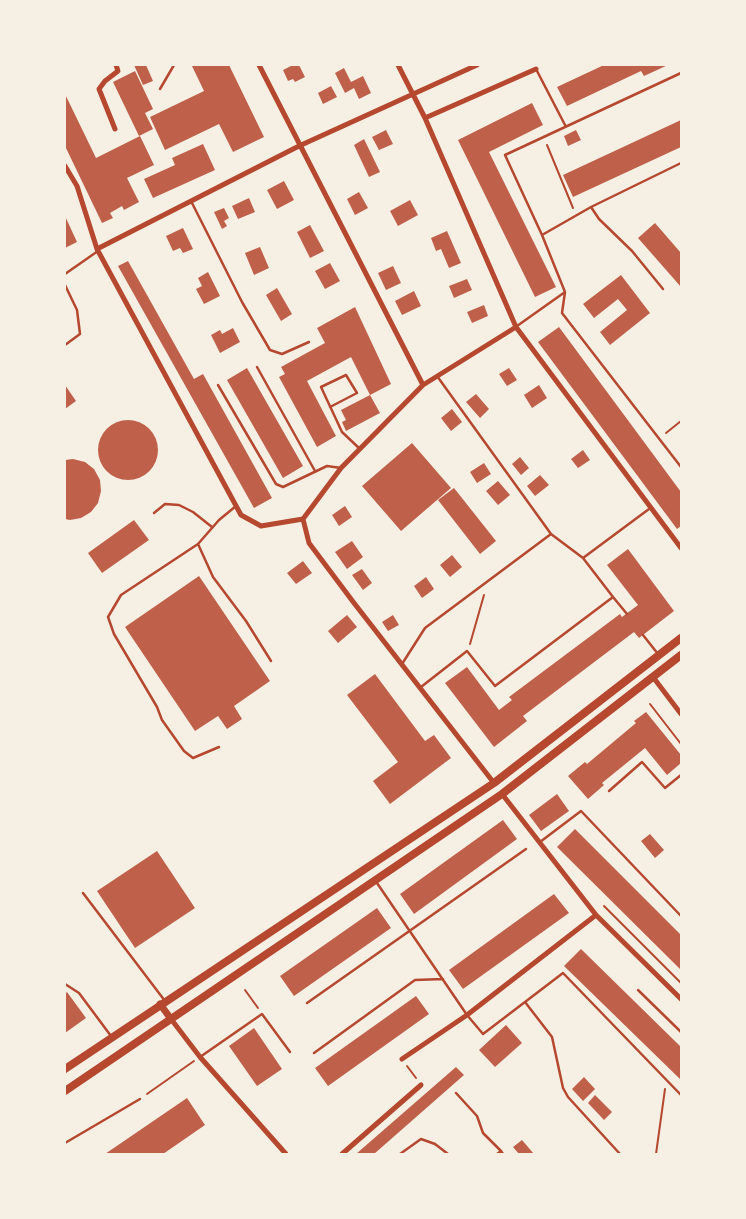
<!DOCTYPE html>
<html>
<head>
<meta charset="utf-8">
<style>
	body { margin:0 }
	#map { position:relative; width:746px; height:1219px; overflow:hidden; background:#f6efe4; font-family:"Roboto Condensed",sans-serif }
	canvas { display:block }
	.frame { position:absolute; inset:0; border:66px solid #f6efe4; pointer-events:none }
</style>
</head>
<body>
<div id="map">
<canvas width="746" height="1219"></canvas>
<div class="frame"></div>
</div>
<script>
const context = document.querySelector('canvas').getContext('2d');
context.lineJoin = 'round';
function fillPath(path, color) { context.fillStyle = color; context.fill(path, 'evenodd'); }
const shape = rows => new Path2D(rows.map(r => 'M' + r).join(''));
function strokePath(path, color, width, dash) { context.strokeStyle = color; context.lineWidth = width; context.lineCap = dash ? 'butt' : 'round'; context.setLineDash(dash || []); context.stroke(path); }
fillPath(shape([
	[134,65,146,65,153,81,143,85],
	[195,65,229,65,264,137,233,152,219,124,165,150,150,117,204,91,192,66],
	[293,65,299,65,305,77,295,82,293,79,288,81,283,70],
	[604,65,668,65,644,76,641,71,567,106,557,87],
	[344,68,351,82,363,76,371,93,359,99,354,88,345,93,335,73],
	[135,71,153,109,145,113,153,129,139,136,113,82],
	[331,86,337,97,323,104,318,93],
	[65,94,96,158,140,136,154,165,127,178,139,202,124,210,122,206,110,213,113,218,102,223,65,146],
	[532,103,543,125,489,152,556,287,535,297,458,140],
	[681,120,681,147,573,197,563,175],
	[386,130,393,144,379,150,372,137],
	[576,130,581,140,568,146,564,136],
	[364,139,380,172,369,177,354,145],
	[203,144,215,170,153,198,144,179,175,165,172,158],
	[284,181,294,200,277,209,267,190],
	[359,192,368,208,355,215,347,199],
	[249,198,255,212,238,219,232,206],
	[410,200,418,215,398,226,390,211],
	[224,208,229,218,224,221,227,226,222,229,214,212],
	[65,216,77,242,65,248],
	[655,223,681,253,681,287,638,238],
	[310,225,324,251,310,258,297,232],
	[183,228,193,249,183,253,180,248,173,251,166,236],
	[447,231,461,263,449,268,441,249,436,251,431,238],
	[260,247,269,268,254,275,245,253],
	[128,261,194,379,203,374,272,498,254,508,118,266],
	[330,263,340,281,325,289,315,271],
	[393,266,401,283,386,290,378,273],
	[208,272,220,296,204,304,196,289,202,286,198,278],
	[621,275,650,313,610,345,600,332,627,310,618,299,594,318,583,304],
	[467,279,472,290,454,298,449,286],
	[277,288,292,314,281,321,266,295],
	[414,291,421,306,402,315,395,301],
	[484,305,488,316,472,323,467,312],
	[355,307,391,384,370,395,351,357,307,381,336,436,317,447,279,377,285,374,281,367,325,343,317,328],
	[559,327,681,492,681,526,677,529,538,342],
	[233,328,240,342,220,353,211,335,220,330,222,334],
	[247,368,303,466,283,478,227,380],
	[509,368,517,380,507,386,499,374],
	[65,385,76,401,65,409],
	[539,385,547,398,532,408,524,395],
	[476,394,489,409,480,418,466,402],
	[370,395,380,413,346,431,342,422,346,420,341,410],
	[452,409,462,422,451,431,441,418],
	'98 450a30 30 0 1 1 60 0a30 30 0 1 1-60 0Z',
	[412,443,451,488,401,531,362,486],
	[583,450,590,460,578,468,571,459],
	[520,457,529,468,521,475,512,464],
	[73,459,85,462,94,469,100,480,101,491,98,503,91,512,81,518,70,520,65,519,65,460],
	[484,463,491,474,477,483,470,472],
	[540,475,549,485,535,496,527,486],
	[498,481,510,495,498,505,486,491],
	[454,488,496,541,480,554,438,500],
	[345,506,352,517,339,526,332,515],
	[134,520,149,540,102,573,88,553],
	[352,541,363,557,347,569,335,552],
	[628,549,674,611,639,638,634,632,523,716,527,721,494,747,445,683,467,667,499,710,512,700,509,697,620,614,622,617,638,605,607,565],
	[452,555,462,567,450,577,440,565],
	[303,561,312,573,296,584,287,573],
	[362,569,372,583,363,590,352,575],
	[199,576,270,681,234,706,242,719,227,729,218,716,195,731,125,627],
	[426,577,434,589,422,598,414,586],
	[347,615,357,627,338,643,328,631],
	[393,615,399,625,388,631,382,622],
	[375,674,425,741,434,735,451,758,390,804,373,781,398,762,347,695],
	[646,712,681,755,681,763,667,775,645,748,602,783,604,785,588,799,568,776,585,762,587,764,636,723,634,721],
	[557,794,569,811,541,831,529,815],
	[503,820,517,839,414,914,400,894],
	[575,829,681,935,681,970,557,847],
	[650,834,664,850,655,858,641,841],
	[157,851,195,908,135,948,97,891],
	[554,894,569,913,463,989,449,970],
	[377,908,391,928,294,996,280,976],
	[581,949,681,1047,681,1080,564,966],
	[67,992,86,1018,65,1033,65,994],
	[416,996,429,1014,328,1086,315,1068],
	[506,1025,522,1043,495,1067,479,1050],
	[254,1028,282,1069,257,1086,229,1046],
	[456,1067,464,1075,374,1154,356,1154],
	[584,1077,595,1089,583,1101,572,1089],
	[595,1095,612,1112,604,1120,588,1103],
	[187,1098,205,1125,163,1154,105,1154],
	[522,1140,534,1154,519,1154,513,1147]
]), '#bf614a');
strokePath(shape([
	[547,145,573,208],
	[666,433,681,421],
	[470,644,484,595],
	[650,704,681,744],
	[604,906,681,983],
	[245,990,258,1008],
	[407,1066,416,1078],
	[147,1094,194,1061],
	[656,1154,665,1089]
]), '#b5482f', 2);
strokePath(shape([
	[536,69,565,125],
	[160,89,174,65],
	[191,201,242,302,270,350,282,354,309,342],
	[591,207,599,219,632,251,663,289],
	[542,235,591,207,681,163],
	[65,274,98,251],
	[65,285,77,310,80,334,65,345],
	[565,292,562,313,681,467],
	[517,326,565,292,542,235,505,155,681,73],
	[257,367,315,471],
	[437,376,551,534,583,558],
	[218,385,276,484,283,487,327,466,341,468],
	[330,407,357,393,346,375,321,387,342,432,360,449],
	[154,513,165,504,179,505,193,512,212,527],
	[198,544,213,577,246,621,271,661],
	[613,597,627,614],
	[643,635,658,654],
	[402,664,425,628,551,534],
	[421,687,467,651,495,686,613,597,583,558,649,509],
	[219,747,193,758,184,751,162,720,157,707,114,634,108,617,121,595,198,544,219,520,236,506],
	[609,791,642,762,665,788,681,775],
	[540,842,581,811,681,916],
	[377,883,467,1015,483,1034,563,973,681,1095],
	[83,893,165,1001],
	[65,984,79,993,111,1036],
	[638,990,681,1032],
	[525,1002,552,1037,563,1088,568,1097,620,1154],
	[307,1003,526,849],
	[314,1053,415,980,443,979],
	[200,1057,262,1014,290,1052],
	[456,1093,477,1116,483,1133,501,1151],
	[65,1143,140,1099],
	[400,1154,421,1139,435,1144,448,1154],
	[497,1154,501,1151,503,1154]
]), '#b5482f', 2.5);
strokePath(shape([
	[259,65,423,385],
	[398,65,425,118,516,327,681,548],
	[425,118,536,69],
	[115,129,99,89,105,81,118,71,116,65],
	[65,166,77,186,97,249,241,515,261,526,303,519,341,468,423,385,516,327],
	[97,249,299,146,477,65],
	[303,519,309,543,354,603,494,783],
	[653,677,681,714],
	[502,794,596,915,681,999],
	[171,1019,200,1057,286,1154],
	[402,1059,467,1015,596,915],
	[342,1154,421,1085]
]), '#b5482f', 5);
strokePath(shape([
	[160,1004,171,1019]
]), '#b5482f', 7);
strokePath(shape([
	[65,1069,494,783,681,638],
	[65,1091,502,794,681,655]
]), '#b5482f', 8);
</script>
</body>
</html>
